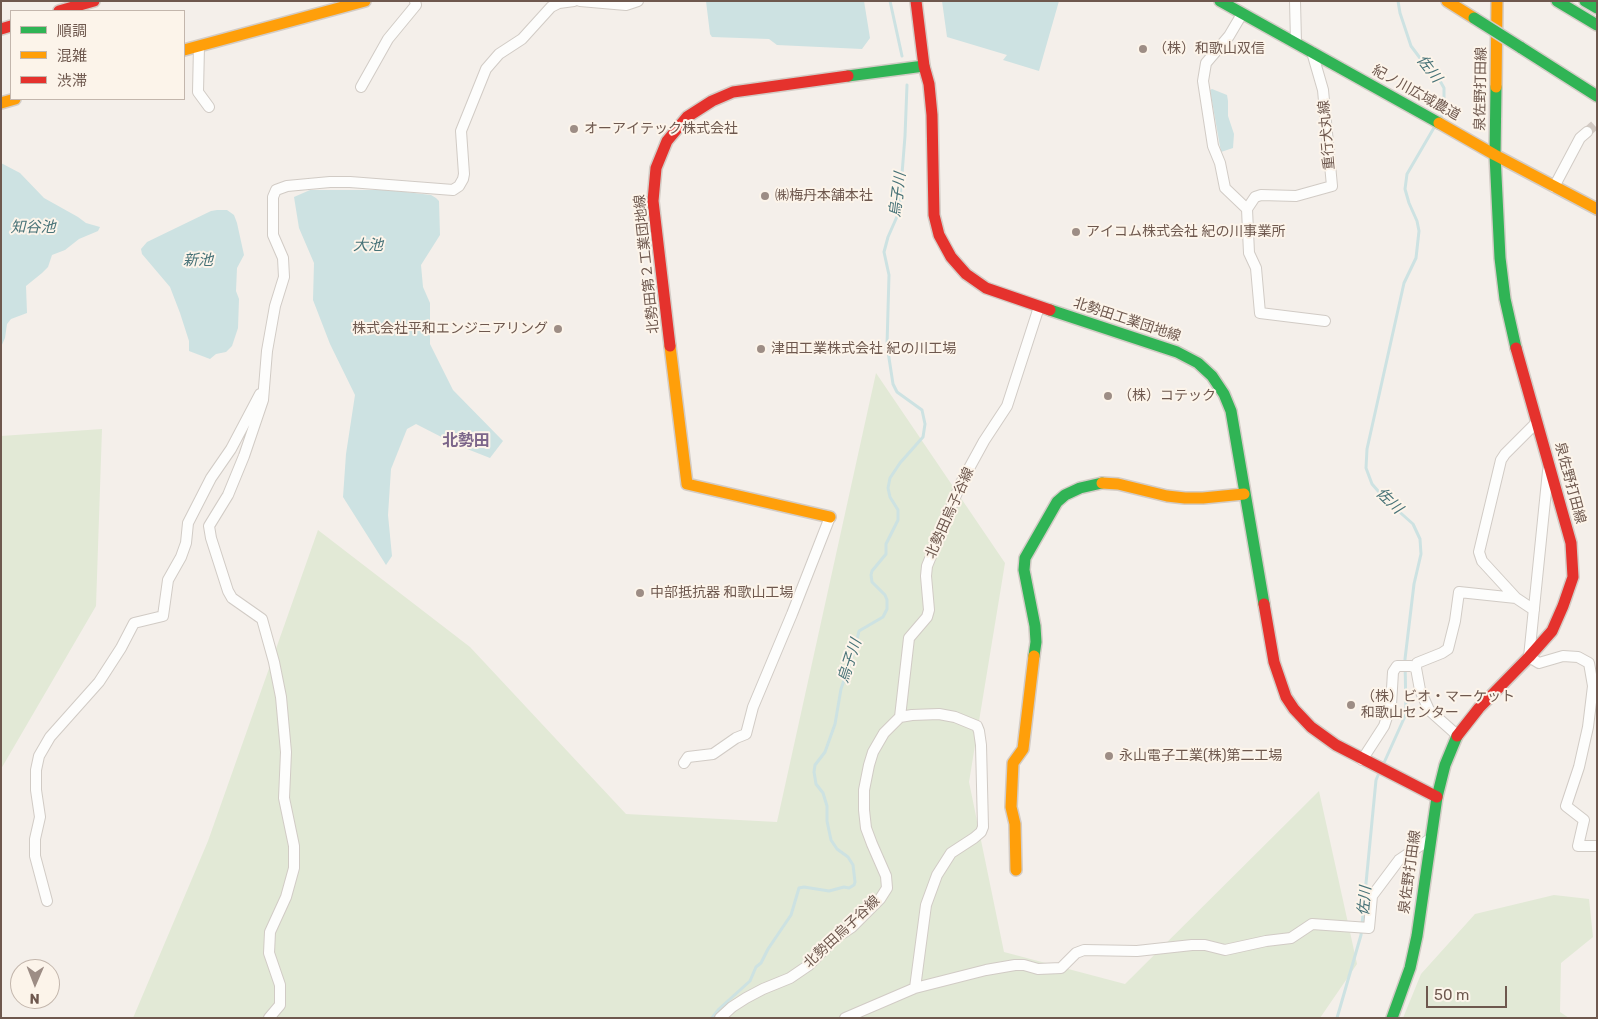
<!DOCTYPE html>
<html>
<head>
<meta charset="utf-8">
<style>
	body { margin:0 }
	#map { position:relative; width:1598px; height:1019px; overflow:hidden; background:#f4efea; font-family:Rubik,"Noto Sans JP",sans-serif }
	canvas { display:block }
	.frame { position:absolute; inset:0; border:2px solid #6e584e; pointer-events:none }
	.legend { position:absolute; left:10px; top:10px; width:175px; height:90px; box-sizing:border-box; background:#fcf4ea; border:1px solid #c3b6ac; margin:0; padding:6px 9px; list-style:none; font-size:15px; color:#6e584e }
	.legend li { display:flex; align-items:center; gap:10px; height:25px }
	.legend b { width:25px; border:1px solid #c3b6ac }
	.north { position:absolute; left:10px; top:959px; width:50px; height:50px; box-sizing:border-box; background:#fcf4ea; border:1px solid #c3b6ac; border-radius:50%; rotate:181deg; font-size:14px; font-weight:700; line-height:20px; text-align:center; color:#6e584e }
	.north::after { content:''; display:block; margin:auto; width:18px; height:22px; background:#9d8d85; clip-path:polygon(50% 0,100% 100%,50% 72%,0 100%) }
	.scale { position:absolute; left:1426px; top:986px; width:81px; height:22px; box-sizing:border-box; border:2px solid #6e584e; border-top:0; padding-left:6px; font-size:15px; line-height:18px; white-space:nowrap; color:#6e584e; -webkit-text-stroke:4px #fcf4ea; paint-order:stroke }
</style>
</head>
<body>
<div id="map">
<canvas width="1598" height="1019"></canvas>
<div class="frame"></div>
<ul class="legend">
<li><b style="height:6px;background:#30b455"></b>順調</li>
<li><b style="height:6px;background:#ff9f0a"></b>混雑</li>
<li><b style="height:6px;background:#e5322d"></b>渋滞</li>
</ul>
<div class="north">N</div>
<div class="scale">50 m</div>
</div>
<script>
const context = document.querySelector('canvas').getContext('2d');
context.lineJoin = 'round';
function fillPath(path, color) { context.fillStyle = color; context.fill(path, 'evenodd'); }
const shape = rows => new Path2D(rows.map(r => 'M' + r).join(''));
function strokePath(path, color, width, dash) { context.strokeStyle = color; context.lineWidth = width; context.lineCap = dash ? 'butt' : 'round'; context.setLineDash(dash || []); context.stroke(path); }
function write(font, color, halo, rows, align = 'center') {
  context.font = font + ' Rubik,"Noto Sans JP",sans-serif'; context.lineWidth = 4; context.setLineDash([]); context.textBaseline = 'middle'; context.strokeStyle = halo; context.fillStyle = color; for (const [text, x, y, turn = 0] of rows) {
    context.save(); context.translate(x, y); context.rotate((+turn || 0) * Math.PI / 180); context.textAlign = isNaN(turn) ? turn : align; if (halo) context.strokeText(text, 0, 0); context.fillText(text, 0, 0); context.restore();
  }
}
fillPath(shape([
	[876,373,1005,563,969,782,1004,952,1125,984,1319,791,1357,964,1320,1018,133,1018,208,841,318,530,470,647,626,814,777,822],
	[102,429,96,606,1,769,1,436],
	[1554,895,1589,899,1593,937,1561,963,1560,1012,1569,1018,1403,1018,1421,974,1475,914]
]), '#e2e9d6');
fillPath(shape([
	[706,1,864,1,870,38,862,49,777,45,769,39,712,37,710,34],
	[942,1,1059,1,1039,71,1003,60,1007,55,947,37],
	[1212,89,1227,95,1228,101,1228,116,1234,134,1233,148,1221,152,1210,90],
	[1,163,20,173,44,198,78,217,86,223,100,227,98,231,79,239,65,250,52,255,48,267,42,273,26,286,27,313,11,319,7,324,5,338,1,347],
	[310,190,389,190,431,195,436,198,439,201,440,235,421,265,423,287,430,303,430,344,453,390,503,441,490,458,457,445,416,424,407,429,391,469,388,515,392,556,386,565,343,497,346,454,355,395,330,344,313,300,314,263,299,228,294,197],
	[217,210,227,210,234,215,237,223,244,255,237,268,236,291,239,299,238,328,232,346,226,352,216,354,210,359,189,351,189,341,180,313,170,287,142,254,141,249,147,242,211,211]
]), '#cde2e2');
strokePath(shape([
	[890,1,902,56],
	[1398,1,1400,13,1411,46,1423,62,1435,72,1444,88,1444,111,1440,119],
	[1383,765,1406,714,1405,659,1414,584,1421,554,1420,539,1413,524,1385,499,1372,484,1366,468,1367,449,1404,283,1416,258,1419,231,1417,221,1409,203,1405,189,1407,174,1435,126],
	[712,1018,719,1009,750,981,756,967,761,963,768,949,791,915,799,888,804,887,829,891,844,887,849,888,854,885,855,882,853,865,848,857,837,849,831,840,827,821,827,806,823,793,816,784,814,772,815,765,825,752,835,724,841,689,855,648,859,631,883,617,887,609,887,600,885,595,872,582,871,575,872,571,886,554,886,544,898,520,898,510,890,497,888,488,890,478,900,463,923,437,925,424,922,410,897,392,893,384,887,345,889,275,884,252,888,237,899,212,905,136,907,85],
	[1337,1018,1361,935,1376,780,1379,773]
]), '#cde2e2', 3);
strokePath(shape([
	[1587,132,1597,123]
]), '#d2c9c3', 10, [10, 5]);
const street = shape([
	[580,1,626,5,638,1],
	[1295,1,1296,42],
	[559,3,574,1],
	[1242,14,1229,36,1206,63,1203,81,1213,146,1220,163,1225,188,1247,209,1249,253,1256,268,1260,313,1325,321],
	[199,46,198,92,209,107],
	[361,87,388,39,416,5,415,1],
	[1554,187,1580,138,1587,132],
	[1247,209,1255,197,1261,195,1296,196,1332,186,1323,90,1312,52],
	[1548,471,1529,657,1539,663,1563,656,1578,657,1589,663,1593,686,1588,727,1579,767,1566,806,1584,820,1578,846,1597,846],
	[1534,610,1516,598,1482,561,1479,552,1501,460,1505,454,1537,422],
	[1416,668,1417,663,1442,653,1448,649,1455,621,1459,592,1516,598],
	[900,717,912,715,939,714,955,717,977,726,979,731,981,745,983,827,981,832,974,838,951,853,937,875,926,905,915,988],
	[1362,760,1384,726,1391,705,1393,672,1397,666,1411,666,1416,668,1420,690,1429,710,1457,735],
	[684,763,688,757,713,754,736,738,746,734,753,707,792,614,830,517],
	[47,901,35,856,35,839,40,817,36,790,36,770,39,756,50,737,99,682,121,648,134,623,163,616,168,580,181,557,186,543,188,523,211,478,231,449,260,394],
	[269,1018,280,1005,280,985,269,953,270,932,286,897,294,868,294,846,284,798,286,752,281,697,274,662,262,619,232,598,228,591,211,538,209,526,228,495,244,456,263,400,267,351,275,306,284,277,283,258,273,235,273,197,276,190,287,186,330,182,350,182,453,190,459,186,463,179,464,174,461,131,486,69,499,54,522,39,551,7,559,3,559,1],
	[720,1018,732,1007,746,998,763,989,790,978,809,965,834,939,852,927,880,899,887,888,886,876,872,844,866,828,864,810,864,790,869,765,873,752,884,733,900,717,909,638,927,617,929,610,926,576,927,566,961,483,984,441,1007,406,1039,307],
	[845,1018,915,988,986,970,1015,965,1024,965,1038,969,1061,968,1076,953,1084,950,1137,951,1192,945,1205,945,1225,950,1266,941,1291,938,1312,924,1369,928,1372,896,1399,860,1430,839]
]);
const fast = shape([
	[1220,1,1439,123],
	[1557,1,1597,25],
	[1585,1,1597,8],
	[1520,47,1597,96],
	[848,76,924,66],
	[1496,87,1495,155,1500,258,1505,299,1516,348],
	[1050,310,1177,352,1198,363,1212,376,1224,394,1231,411,1264,604],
	[1034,656,1036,642,1035,626,1024,570,1025,558,1057,502,1065,495,1080,488,1102,483],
	[1392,1018,1410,968,1417,936,1437,797,1445,765,1457,736]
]);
const slow = shape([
	[1447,1,1474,18],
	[184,50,365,1],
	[1496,87,1497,1],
	[1,103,15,99],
	[1439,123,1495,155,1597,209],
	[670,346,687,484,830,517],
	[1102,483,1118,484,1167,496,1185,498,1203,498,1244,494],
	[1016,870,1015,824,1011,807,1013,763,1023,749,1034,656]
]);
const jam = shape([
	[916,1,924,66,929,84,932,115,934,215,939,235,951,257,966,274,986,288,1050,310],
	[59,11,94,1],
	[1,29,11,26],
	[670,346,653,201,656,168,667,141,687,117,712,101,733,92,848,76],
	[1264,604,1274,662,1286,697,1294,709,1311,727,1336,745,1437,797],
	[1457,736,1479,708,1529,657,1552,631,1563,606,1573,577,1571,543,1516,348]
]);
strokePath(street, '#d1cbc5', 12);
strokePath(fast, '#d3ccc6', 14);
strokePath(slow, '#d3ccc6', 14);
strokePath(jam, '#d3ccc6', 14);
strokePath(street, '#fdfdfc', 10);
strokePath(fast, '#30b455', 11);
strokePath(slow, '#ff9f0a', 11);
strokePath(jam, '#e5322d', 11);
const fastBridge = shape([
	[1474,18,1520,47]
]);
strokePath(fastBridge, '#d3cbc7', 14, []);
strokePath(fastBridge, '#30b455', 11);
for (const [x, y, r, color] of [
	[1143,49,5,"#9d8d85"],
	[574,129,5,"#9d8d85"],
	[765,196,5,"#9d8d85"],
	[1076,232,5,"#9d8d85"],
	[558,329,5,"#9d8d85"],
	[761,349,5,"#9d8d85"],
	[1108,396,5,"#9d8d85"],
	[640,593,5,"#9d8d85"],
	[1351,705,5,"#9d8d85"],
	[1109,756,5,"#9d8d85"]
]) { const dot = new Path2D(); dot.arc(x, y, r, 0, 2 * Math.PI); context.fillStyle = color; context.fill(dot); strokePath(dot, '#fcf4ea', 2); }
write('14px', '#6e584e', '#fcf4ea', [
	["（株）和歌山双信",1153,49],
	["オーアイテック株式会社",584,129],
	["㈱梅丹本舗本社",775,196],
	["アイコム株式会社 紀の川事業所",1086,232],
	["株式会社平和エンジニアリング",548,329,"right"],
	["津田工業株式会社 紀の川工場",771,349],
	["（株）コテック",1118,396],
	["中部抵抗器 和歌山工場",650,593],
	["（株）ビオ・マーケット",1361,697],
	["和歌山センター",1361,713],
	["永山電子工業(株)第二工場",1119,756]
], 'left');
write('14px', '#6e584e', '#fcf4ea', [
	["泉佐野打田線",1481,89,-89],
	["紀ノ川広域農道",1416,93,29],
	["重行犬丸線",1327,135,-95],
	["北勢田第２工業団地線",647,264,-96],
	["北勢田工業団地線",1127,320,18],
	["泉佐野打田線",1570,483,75],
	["北勢田烏子谷線",950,513,-66],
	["泉佐野打田線",1410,872,-82],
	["北勢田烏子谷線",842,932,-43]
]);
write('italic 15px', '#477277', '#fcf4ea', [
	["佐川",1429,69,52],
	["烏子川",898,195,-83],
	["知谷池",33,228],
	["大池",368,246],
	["新池",198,261],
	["佐川",1389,501,44],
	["烏子川",850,661,-72],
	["佐川",1365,901,-85]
]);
write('bold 16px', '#7c668a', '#fcf4ea', [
	["北勢田",466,441]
]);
</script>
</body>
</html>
